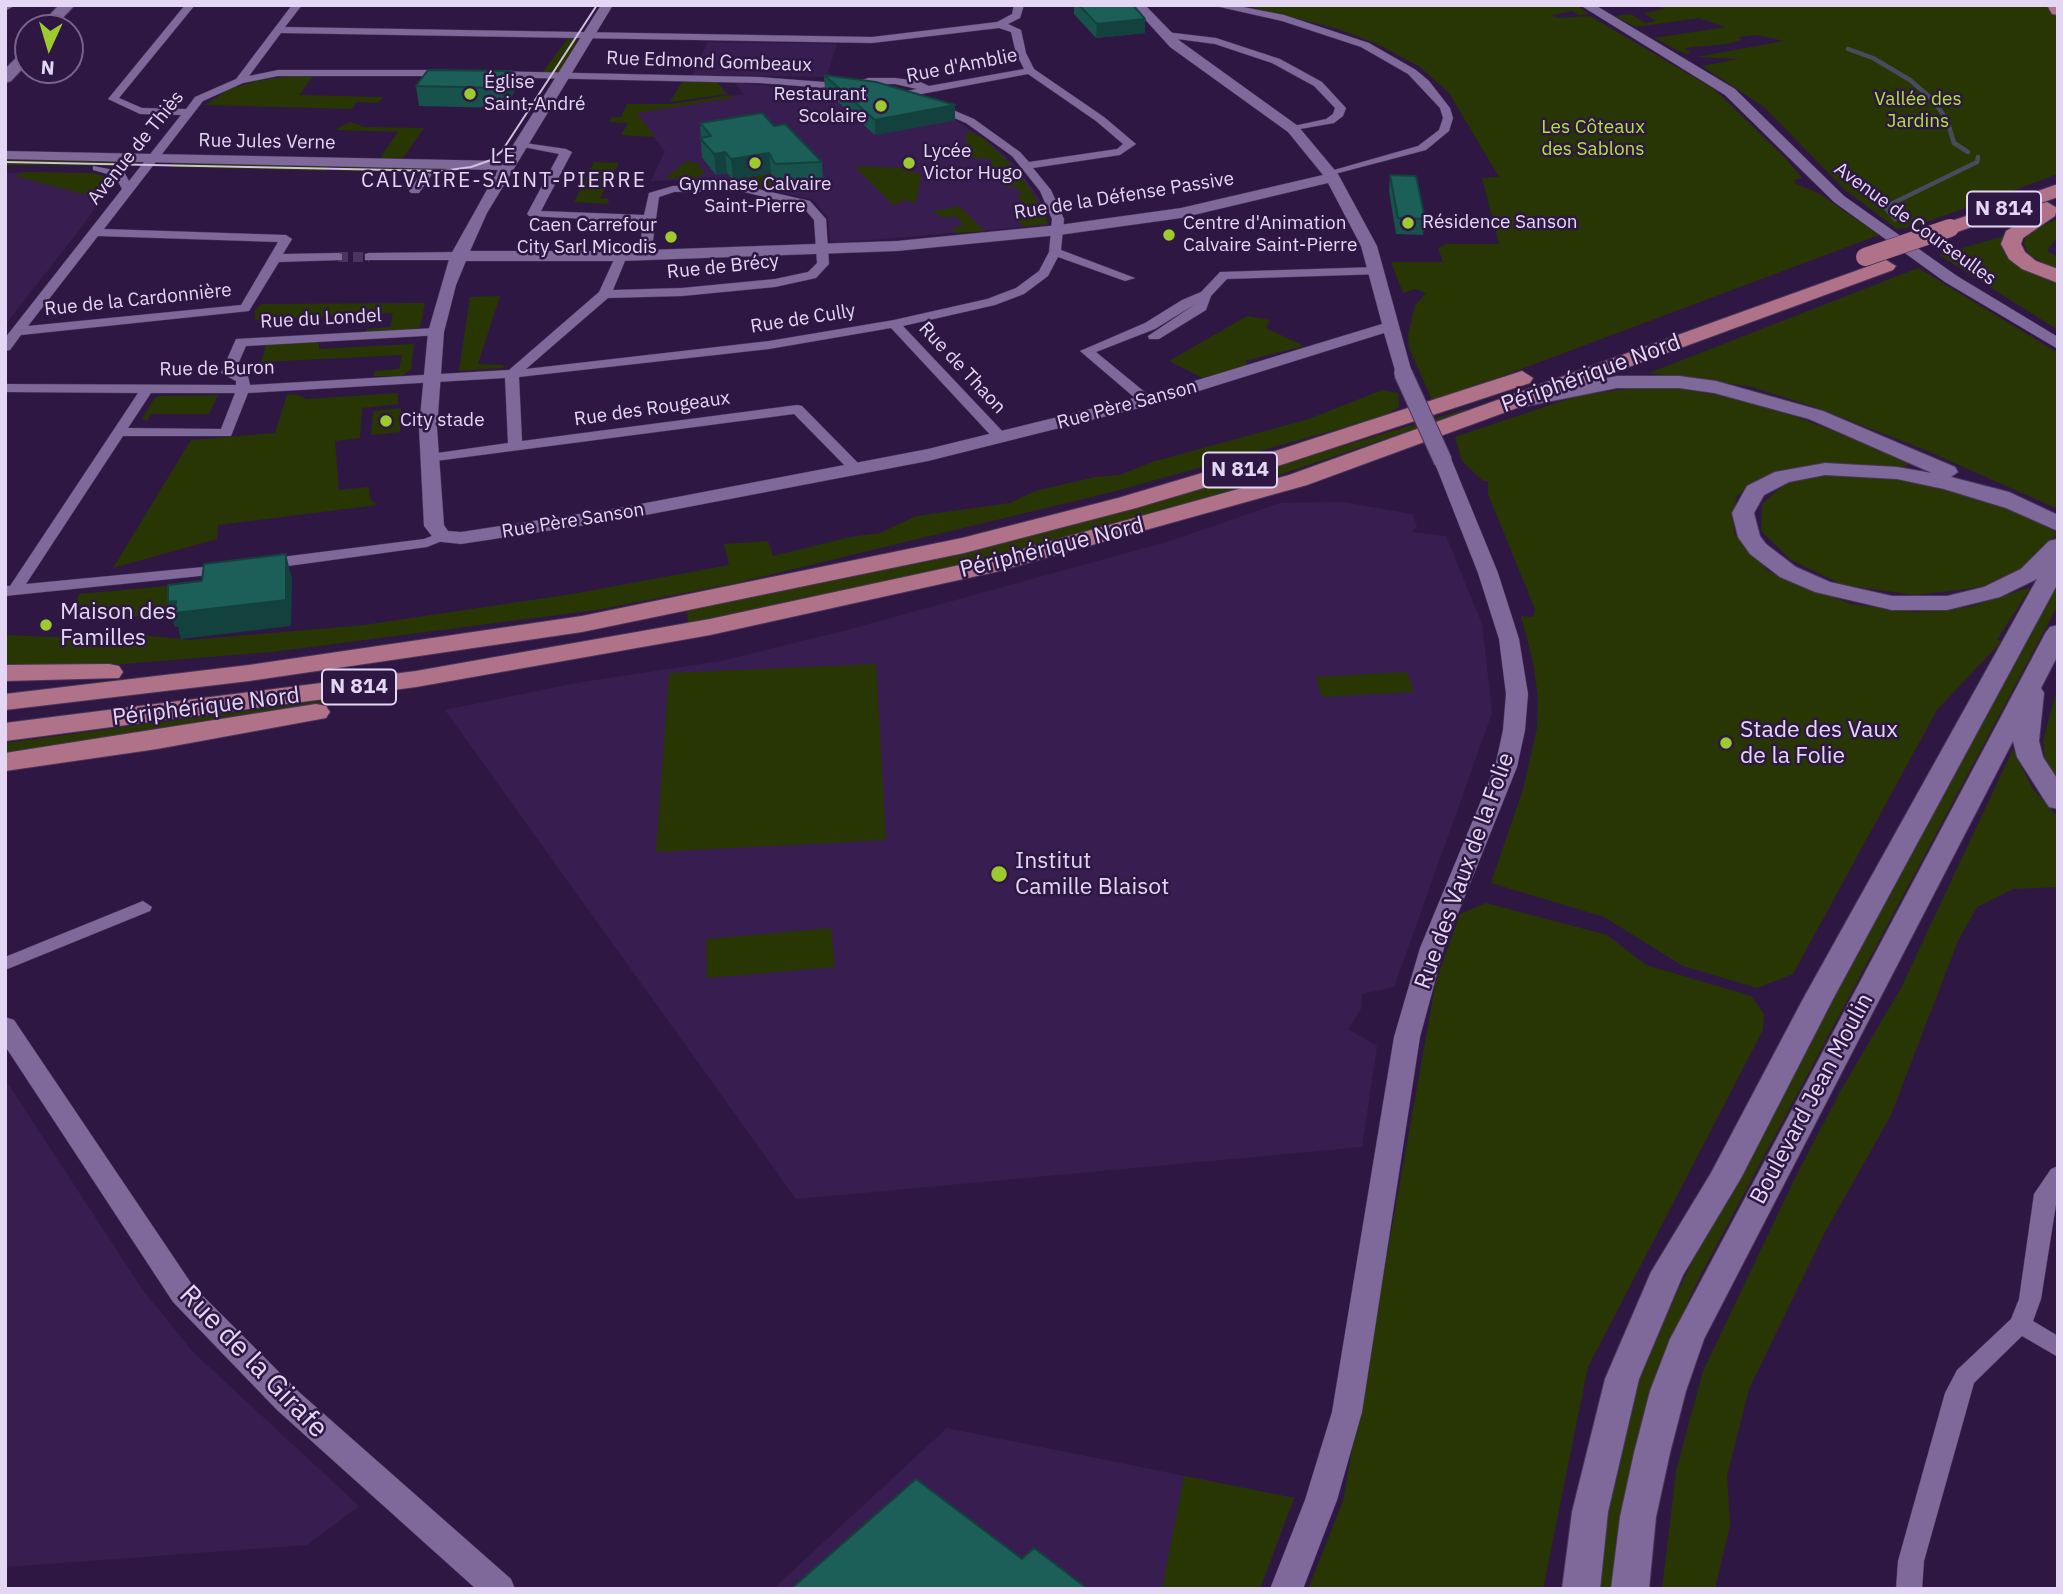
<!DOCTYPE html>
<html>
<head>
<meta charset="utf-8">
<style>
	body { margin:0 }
	#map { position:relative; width:2063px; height:1594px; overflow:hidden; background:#2e1843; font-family:"IBM Plex Sans",sans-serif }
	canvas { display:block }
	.frame { position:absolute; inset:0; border:7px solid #e3d7f3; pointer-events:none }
	.north { position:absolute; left:14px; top:14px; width:70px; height:70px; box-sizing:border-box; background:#2e1843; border:2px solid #766489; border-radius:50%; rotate:184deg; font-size:19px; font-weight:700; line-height:28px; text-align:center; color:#e3d7f3 }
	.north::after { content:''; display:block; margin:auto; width:24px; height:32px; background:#9dca2f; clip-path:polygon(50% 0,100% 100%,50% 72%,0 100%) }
</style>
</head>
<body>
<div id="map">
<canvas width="2063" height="1594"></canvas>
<div class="frame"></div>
<div class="north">N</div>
</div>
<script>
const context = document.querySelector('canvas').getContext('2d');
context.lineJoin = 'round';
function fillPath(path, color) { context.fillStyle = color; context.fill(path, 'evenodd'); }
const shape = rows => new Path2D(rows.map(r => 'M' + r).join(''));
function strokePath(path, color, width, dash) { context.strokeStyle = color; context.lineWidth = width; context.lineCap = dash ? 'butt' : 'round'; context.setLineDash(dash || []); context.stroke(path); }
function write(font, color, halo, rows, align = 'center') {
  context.font = font + ' "IBM Plex Sans",sans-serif'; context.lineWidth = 5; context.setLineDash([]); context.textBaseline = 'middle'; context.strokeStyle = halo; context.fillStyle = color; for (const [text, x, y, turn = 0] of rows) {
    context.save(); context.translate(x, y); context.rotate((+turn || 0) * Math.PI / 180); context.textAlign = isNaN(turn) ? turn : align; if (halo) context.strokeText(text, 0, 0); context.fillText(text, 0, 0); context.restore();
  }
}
fillPath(shape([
	[708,42,837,44,826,77,692,75],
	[735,83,866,93,914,104,957,121,995,147,1019,170,1039,198,1048,225,835,243,830,241,828,218,812,199,717,179,651,181,665,151,633,112,744,94],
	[763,134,775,146,787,145,819,179,810,184,780,185,775,182,784,177,779,172,733,180,727,173,716,174,702,159,713,157,702,144],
	[24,172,95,173,113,180,84,224,5,325,5,174],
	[1343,502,1412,514,1417,526,1412,532,1446,536,1482,624,1492,713,1394,987,1362,994,1361,1009,1348,1029,1377,1046,1362,1147,796,1199,445,710,576,683,721,661,847,630,1170,541,1280,503],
	[5,1079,142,1289,193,1352,359,1506,307,1545,5,1567],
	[947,1428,1294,1498,1260,1589,773,1589]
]), '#381e50');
fillPath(shape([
	[1243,5,1576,5,1589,14,1579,15,1572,11,1552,15,1558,18,1590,16,1714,89,1787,160,1802,178,1794,180,1796,184,1820,194,1879,235,1433,402,1409,348,1408,335,1415,305,1426,293,1415,289,1403,293,1391,262,1443,262,1438,248,1446,244,1499,244,1482,178,1499,177,1449,93,1420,67,1377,44,1338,29],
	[1654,5,2051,5,2058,17,2058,174,1913,227,1897,229,1844,189,1764,107,1702,66,1739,59,1696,57,1784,41,1757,35,1738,37,1742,40,1726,44,1684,48,1691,53,1685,54,1654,38,1726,27,1699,18,1636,27,1615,16,1631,14,1645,23,1656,21,1644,13,1665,9],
	[568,38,578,39,561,71,542,73],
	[304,74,315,74,299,95,383,97,378,103,357,102,352,109,205,105,229,89,256,81],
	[682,82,717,82,727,94,670,102],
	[731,95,732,98,637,113,655,137,621,135,628,123,609,122,612,117,621,117,627,104,671,104],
	[350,122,365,127,424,128,403,158,380,158,398,132,335,130],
	[967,131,982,137,1019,172,1046,215,1047,224,1023,227,1013,210,1028,207,1017,196,1023,194,1014,186,1007,187,994,176,1001,170,988,167,993,164,990,159,932,156,932,151,966,151,970,143,965,142],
	[5,157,139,161,134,166,5,165],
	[176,160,332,163,326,171,169,167],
	[687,161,697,163,705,173,695,179,665,178],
	[594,162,619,163,600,198,609,199,608,204,574,202],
	[344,163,477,168,441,172,337,171],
	[854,166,903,168,921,175,916,203,903,200,894,206],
	[24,172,95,173,113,180,102,199,15,176],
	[779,172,776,183,783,185,781,192,731,181],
	[959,206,985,231,957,233,952,228,964,225,955,216,943,218,933,211],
	[2058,219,2058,236,2047,251,2058,257,2058,271,2029,255,2024,244,2026,235,2034,229],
	[2004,236,2003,243,2058,280,2058,330,1939,255],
	[1918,268,2058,353,2058,509,1925,450,1815,407,1748,386,1649,373],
	[500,296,478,364,504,365,503,368,459,371,470,297],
	[425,303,420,327,410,330,366,333,367,329,390,327,393,313,255,320,255,310,262,304],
	[1247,316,1270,320,1266,328,1304,346,1245,361,1247,365,1203,378,1169,361],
	[319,341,319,349,414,344,411,369,402,376,373,376,375,371,399,369,402,355,261,362,266,344],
	[1636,388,1683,389,1765,404,1910,462,1903,469,1810,466,1758,479,1736,497,1734,533,1768,571,1851,604,1916,612,1969,607,2031,587,1997,640,2002,641,1937,710,1793,974,1757,988,1683,966,1604,917,1491,883,1523,789,1537,728,1538,697,1533,662,1521,616,1533,617,1535,609,1488,494,1488,481,1483,481,1462,461,1455,437,1580,395],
	[1382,390,1398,393,1399,407,1382,417,1116,491,736,583,596,610,272,652,110,665,5,665,5,635,52,637,131,634,191,640,364,625,572,594,729,565,724,544,768,541,773,556,850,537,880,533,916,516,1010,503,1035,491,1095,477,1120,475,1152,462,1309,419],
	[398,393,398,404,362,408,360,438,335,441,339,490,369,487,370,499,377,505,218,525,217,539,113,568,191,440,275,433,287,395,296,394,307,399],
	[218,395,209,414,151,414,147,421,142,419,154,399,159,396],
	[401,408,400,432,371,435,373,411],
	[1466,409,1468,411,1199,502,975,563,688,624,687,609,1243,476],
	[1820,473,1880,475,1949,487,2007,507,2058,533,2022,569,1982,587,1915,595,1843,585,1791,560,1761,531,1762,504,1786,483],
	[210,582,175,614,115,618,81,616,73,610,79,594],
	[2058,584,2058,605,1697,1282,1659,1365,1633,1459,1620,1526,1616,1589,1599,1589,1600,1558,1615,1465,1637,1382,1663,1321,1714,1218],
	[876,664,886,840,656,852,669,673],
	[1407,672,1414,692,1322,697,1316,677],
	[2058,686,2058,782,2045,766,2043,741],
	[342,698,341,702,5,756,5,743],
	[2013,749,2032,788,2058,817,2058,887,2013,889,1977,907,1958,941,1891,1115,1824,1234,1749,1389,1727,1476,1730,1525,1715,1589,1662,1589,1676,1471,1703,1371,1797,1174,1841,1090,1901,988],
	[1486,903,1607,935,1646,965,1751,996,1764,1014,1763,1030,1588,1367,1543,1589,1308,1589,1343,1501,1436,981,1460,914],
	[831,928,835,967,707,978,706,939],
	[1184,1476,1294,1498,1260,1589,1162,1589]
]), '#283604');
strokePath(shape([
	[1848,49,1873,58,1910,80,1933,100,1947,120,1954,143,1968,152],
	[1895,219,1885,207,1977,162,1978,157]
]), '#464c5d', 4.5);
strokePath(shape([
	[338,257,369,257]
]), '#49355d', 10, [10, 5]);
const minor = shape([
	[5,5,16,5,5,11,5,5],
	[185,5,195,5,119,98,142,108,186,109,195,97,236,79,292,5,302,5,285,27,872,37,997,22,1012,14,1014,5,1024,5,1020,18,1008,24,1021,30,1026,53,1034,69,1104,117,1136,144,1120,155,1033,168,1051,190,1064,219,1061,250,1135,278,1125,281,1058,257,1048,276,1024,294,995,305,903,326,1006,435,1006,441,1001,442,996,441,891,328,769,349,519,377,522,441,797,405,802,406,862,467,864,470,857,474,852,473,794,414,428,462,423,461,423,455,508,443,505,378,248,393,231,436,123,436,26,584,224,565,232,570,229,573,5,596,5,586,10,586,138,393,5,392,5,384,236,385,236,381,221,373,236,339,436,328,442,332,441,335,246,346,235,371,248,376,250,385,509,370,599,292,617,253,627,256,613,290,682,288,775,279,808,272,817,263,814,220,802,206,740,191,674,192,659,197,651,255,645,259,639,255,643,222,529,216,527,214,559,154,518,146,518,142,566,149,572,152,541,211,644,215,649,193,673,186,740,185,810,201,826,219,829,264,816,278,775,287,682,296,608,298,526,369,769,341,894,320,987,299,1016,288,1039,271,1049,252,1052,219,1040,191,1012,156,966,123,931,108,931,104,939,104,974,119,1020,152,1029,162,1117,149,1123,144,1096,121,1028,74,900,98,896,97,896,93,917,89,895,84,869,84,853,90,759,83,489,77,484,74,489,71,759,77,850,84,868,78,895,78,918,81,929,86,1024,69,1016,53,1011,32,999,28,872,43,281,33,249,76,278,70,447,70,452,73,447,76,278,76,243,83,203,101,104,229,286,235,292,239,283,254,338,253,342,254,342,260,279,262,249,311,21,335,10,350,5,351,5,338,122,189,115,176,93,170,93,166,124,172,129,181,181,115,140,114,108,99,185,5],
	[98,236,278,242,241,305,28,326,98,236],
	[151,393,235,393,221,429,128,428,151,393],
	[1211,5,1233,5,1284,15,1369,43,1416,70,1429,81,1450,108,1453,118,1449,131,1426,150,1327,176,1327,172,1418,146,1439,130,1443,118,1440,108,1408,74,1361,47,1282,21,1211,5],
	[1166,32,1216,38,1280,59,1322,82,1346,108,1343,116,1334,123,1289,131,1289,127,1326,119,1333,114,1335,108,1314,86,1272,63,1215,44,1162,37,1161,35,1166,32],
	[422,172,432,174,419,193,411,193,409,191,422,172],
	[369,253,458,252,464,256,458,260,365,260,365,254,369,253],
	[1377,267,1383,271,1381,274,1227,279,1211,296,1206,310,1159,339,1149,339,1148,336,1197,303,1155,329,1096,352,1152,398,1152,404,1142,404,1080,351,1145,323,1182,300,1201,292,1220,272,1377,267],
	[442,532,447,533,447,539,427,547,266,569,258,564,266,559,424,539,442,532],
	[143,901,152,907,150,911,5,970,5,957,143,901],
	[2058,1166,2058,1192,2041,1299,2033,1321,2058,1336,2058,1357,2022,1336,1974,1383,1924,1561,1922,1589,1896,1589,1898,1561,1945,1393,1957,1370,2011,1319,2019,1299,2034,1194,2051,1169,2058,1166]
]);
const tertiary = shape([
	[601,5,613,5,487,213,470,251,621,251,897,241,1059,225,1181,208,1323,175,1288,132,1170,47,1132,5,1145,5,1180,41,1298,126,1338,174,1377,246,1412,373,1409,377,1397,377,1384,333,1167,401,928,461,625,519,461,544,442,542,435,540,424,526,419,428,428,332,450,256,498,170,5,159,5,151,503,161,601,5],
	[1328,183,1361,246,1382,324,1155,393,928,449,625,507,461,532,448,531,444,525,437,428,444,332,456,285,466,261,621,261,897,251,1059,235,1181,218,1328,183],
	[1580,5,1595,5,1735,89,1844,196,1957,276,2058,337,2058,349,1945,282,1834,202,1725,95,1580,5],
	[1443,455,1452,461,1498,573,1519,639,1528,694,1525,730,1517,767,1444,948,1420,1037,1362,1412,1337,1500,1303,1589,1270,1589,1305,1500,1332,1412,1394,1037,1420,948,1495,767,1503,730,1506,694,1499,639,1478,573,1434,461,1443,455],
	[5,1017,14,1020,193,1286,299,1392,511,1579,515,1589,476,1589,277,1410,173,1302,5,1046,5,1017]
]);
const secondary = shape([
	[59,5,75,5,53,28,37,28,59,5],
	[28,49,28,63,11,81,5,83,5,69,23,51,28,49],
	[1617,376,1679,376,1716,381,1823,411,1955,467,1958,472,1951,477,2009,492,2058,515,2058,531,2006,508,1944,489,1897,479,1825,475,1789,482,1764,495,1754,513,1760,536,1766,544,1796,567,1830,582,1892,596,1947,596,1984,587,2021,569,2049,541,2057,539,2058,583,1833,999,1741,1178,1683,1275,1639,1379,1608,1512,1600,1589,1562,1589,1572,1512,1605,1379,1651,1272,1711,1173,1803,999,2037,579,2000,597,1947,610,1892,610,1815,592,1780,577,1750,554,1738,537,1732,513,1747,486,1775,472,1825,463,1897,467,1932,473,1809,419,1714,393,1679,388,1617,388,1517,408,1507,402,1517,396,1617,376],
	[2058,625,2058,655,2041,688,2044,693,2039,741,2043,757,2058,780,2058,809,2049,807,2045,801,2017,757,2013,741,1704,1339,1686,1391,1670,1453,1656,1517,1649,1589,1611,1589,1620,1517,1634,1453,1650,1391,1670,1339,2046,632,2050,627,2058,625]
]);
const trunk = shape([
	[2047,5,2058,5,2058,15,2052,14,2047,5],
	[2058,184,2058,197,1957,232,1943,232,1940,228,1943,224,2058,184],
	[2047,202,2057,208,2055,216,2023,238,2021,244,2025,252,2036,261,2058,269,2058,283,2022,269,2009,259,2001,244,2006,231,2036,213,2040,204,2047,202],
	[1886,260,1896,266,1893,270,1307,485,995,572,710,635,416,687,5,741,5,723,416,671,710,619,983,560,1289,475,1886,260],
	[1522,371,1533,378,1530,383,1284,464,1136,508,964,553,582,632,249,681,5,710,5,694,249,665,582,616,962,538,1118,498,1266,454,1522,371],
	[109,664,119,666,123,672,119,678,5,681,5,665,109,664],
	[316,704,326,706,330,712,326,718,157,749,5,771,5,753,316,704]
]);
strokePath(minor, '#483459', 1);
strokePath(tertiary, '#483459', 1);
strokePath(secondary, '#483459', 2);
strokePath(trunk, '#483459', 2);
fillPath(minor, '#7f689a');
fillPath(tertiary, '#7f689a');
fillPath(secondary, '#7f689a');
fillPath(trunk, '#b07289');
strokePath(shape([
	[5,162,442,171,471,167,491,160,502,151,597,5]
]), '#cec1de', 2);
const tertiaryBridge = shape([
	[1403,373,1443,461]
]);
const trunkBridge = shape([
	[1865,257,1950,228]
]);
strokePath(tertiaryBridge, '#483459', 20, []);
strokePath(trunkBridge, '#483459', 19, []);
strokePath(tertiaryBridge, '#7f689a', 18);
strokePath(trunkBridge, '#b07289', 18);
fillPath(shape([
	[1074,5,1133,5,1145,19,1145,33,1096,38,1074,14],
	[428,70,515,91,504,108,419,106,416,86],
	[824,75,955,120,875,135,825,90],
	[700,123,774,126,822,162,823,182,776,185,771,173,733,180,727,173,716,175,702,158],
	[1390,175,1425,219,1423,235,1396,234,1389,191]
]), '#17524c');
fillPath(shape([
	[1145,19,1145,33,1096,38,1097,24],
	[512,71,515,91,504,108,501,88],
	[955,105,955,120,875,135,875,120],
	[725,152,727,173,716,175,714,154],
	[769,153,771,173,733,180,731,159],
	[286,554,292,579,291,626,181,639,178,627,175,627,168,602,176,601]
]), '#13423e');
const building = shape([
	[1079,5,1133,5,1145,19,1097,24,1079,5],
	[428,70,512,71,501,88,416,86,428,70],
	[824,75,876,82,955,105,875,120,824,75],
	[762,113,774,126,785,124,822,162,775,164,769,153,731,159,725,152,714,154,700,138,711,136,700,123,762,113],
	[1390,175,1416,176,1425,219,1398,218,1390,175],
	[286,554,286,600,175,613,176,601,168,602,168,585,202,581,204,564,286,554],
	[916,1479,1022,1559,1034,1548,1088,1589,791,1589,916,1479]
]);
fillPath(building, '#1b5f58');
strokePath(building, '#13423e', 2);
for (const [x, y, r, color] of [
	[470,94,7,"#9dca2f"],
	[881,106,7,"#9dca2f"],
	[755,163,7,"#9dca2f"],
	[909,163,7,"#9dca2f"],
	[1408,223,7,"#9dca2f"],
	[1169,235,7,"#9dca2f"],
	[671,237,7,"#9dca2f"],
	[386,421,7,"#9dca2f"],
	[46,625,7,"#9dca2f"],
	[1726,743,7,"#9dca2f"],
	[999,874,9,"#9dca2f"]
]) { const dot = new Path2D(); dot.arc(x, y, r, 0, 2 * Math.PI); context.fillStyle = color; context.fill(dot); strokePath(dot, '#2e1843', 2.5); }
write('19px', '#e3d7f3', '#2e1843', [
	["Rue Edmond Gombeaux",709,62,2],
	["Rue d'Amblie",962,66,-11],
	["Rue Jules Verne",267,142,1],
	["Avenue de Thiès",136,148,-51],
	["Rue de la Défense Passive",1124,196,-9],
	["Avenue de Courseulles",1915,224,36],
	["Rue de Brécy",723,267,-6],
	["Rue de la Cardonnière",138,300,-6],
	["Rue du Londel",321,319,-3],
	["Rue de Cully",803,319,-9],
	["Rue de Thaon",962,368,47],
	["Rue de Buron",217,369,-1],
	["Rue Père Sanson",1127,405,-15],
	["Rue des Rougeaux",652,409,-8],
	["Rue Père Sanson",573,521,-9]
]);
write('19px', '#e3d7f3', '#2e1843', [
	["Église",484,83],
	["Saint-André",484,105],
	["Restaurant",867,95,"right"],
	["Scolaire",867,117,"right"],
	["Lycée",923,152],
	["Victor Hugo",923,174],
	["Gymnase Calvaire",755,185,"center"],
	["Saint-Pierre",755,207,"center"],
	["Résidence Sanson",1422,223],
	["Centre d'Animation",1183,224],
	["Calvaire Saint-Pierre",1183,246],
	["Caen Carrefour",657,226,"right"],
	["City Sarl Micodis",657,248,"right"],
	["City stade",400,421]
], 'left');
write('19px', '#b2e533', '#2e1843', [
	["Vallée des",1918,100],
	["Jardins",1918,122],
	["Les Côteaux",1593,128],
	["des Sablons",1593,150]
]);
context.letterSpacing = '2px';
write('21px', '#e3d7f3', '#2e1843', [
	["LE",504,157],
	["CALVAIRE-SAINT-PIERRE",504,181]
]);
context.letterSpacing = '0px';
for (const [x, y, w] of [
	[2004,209,74],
	[1240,470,74],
	[359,687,74]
]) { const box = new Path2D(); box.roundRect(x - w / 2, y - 17.5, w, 35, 5); context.fillStyle = '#2e1843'; context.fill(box); strokePath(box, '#e3d7f3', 2); }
write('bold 21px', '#e3d7f3', null, [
	["N 814",2004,209],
	["N 814",1240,470],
	["N 814",359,687]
]);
write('23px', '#e3d7f3', '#2e1843', [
	["Périphérique Nord",1591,374,-20],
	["Périphérique Nord",1052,548,-14],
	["Périphérique Nord",206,707,-7],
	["Rue des Vaux de la Folie",1465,871,-70],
	["Boulevard Jean Moulin",1812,1099,-62]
]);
write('23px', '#e3d7f3', '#2e1843', [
	["Maison des",60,612],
	["Familles",60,638],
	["Stade des Vaux",1740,730],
	["de la Folie",1740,756],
	["Institut",1015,861],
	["Camille Blaisot",1015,887]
], 'left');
write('28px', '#e3d7f3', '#2e1843', [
	["Rue de la Girafe",253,1362,46]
]);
</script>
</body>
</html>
